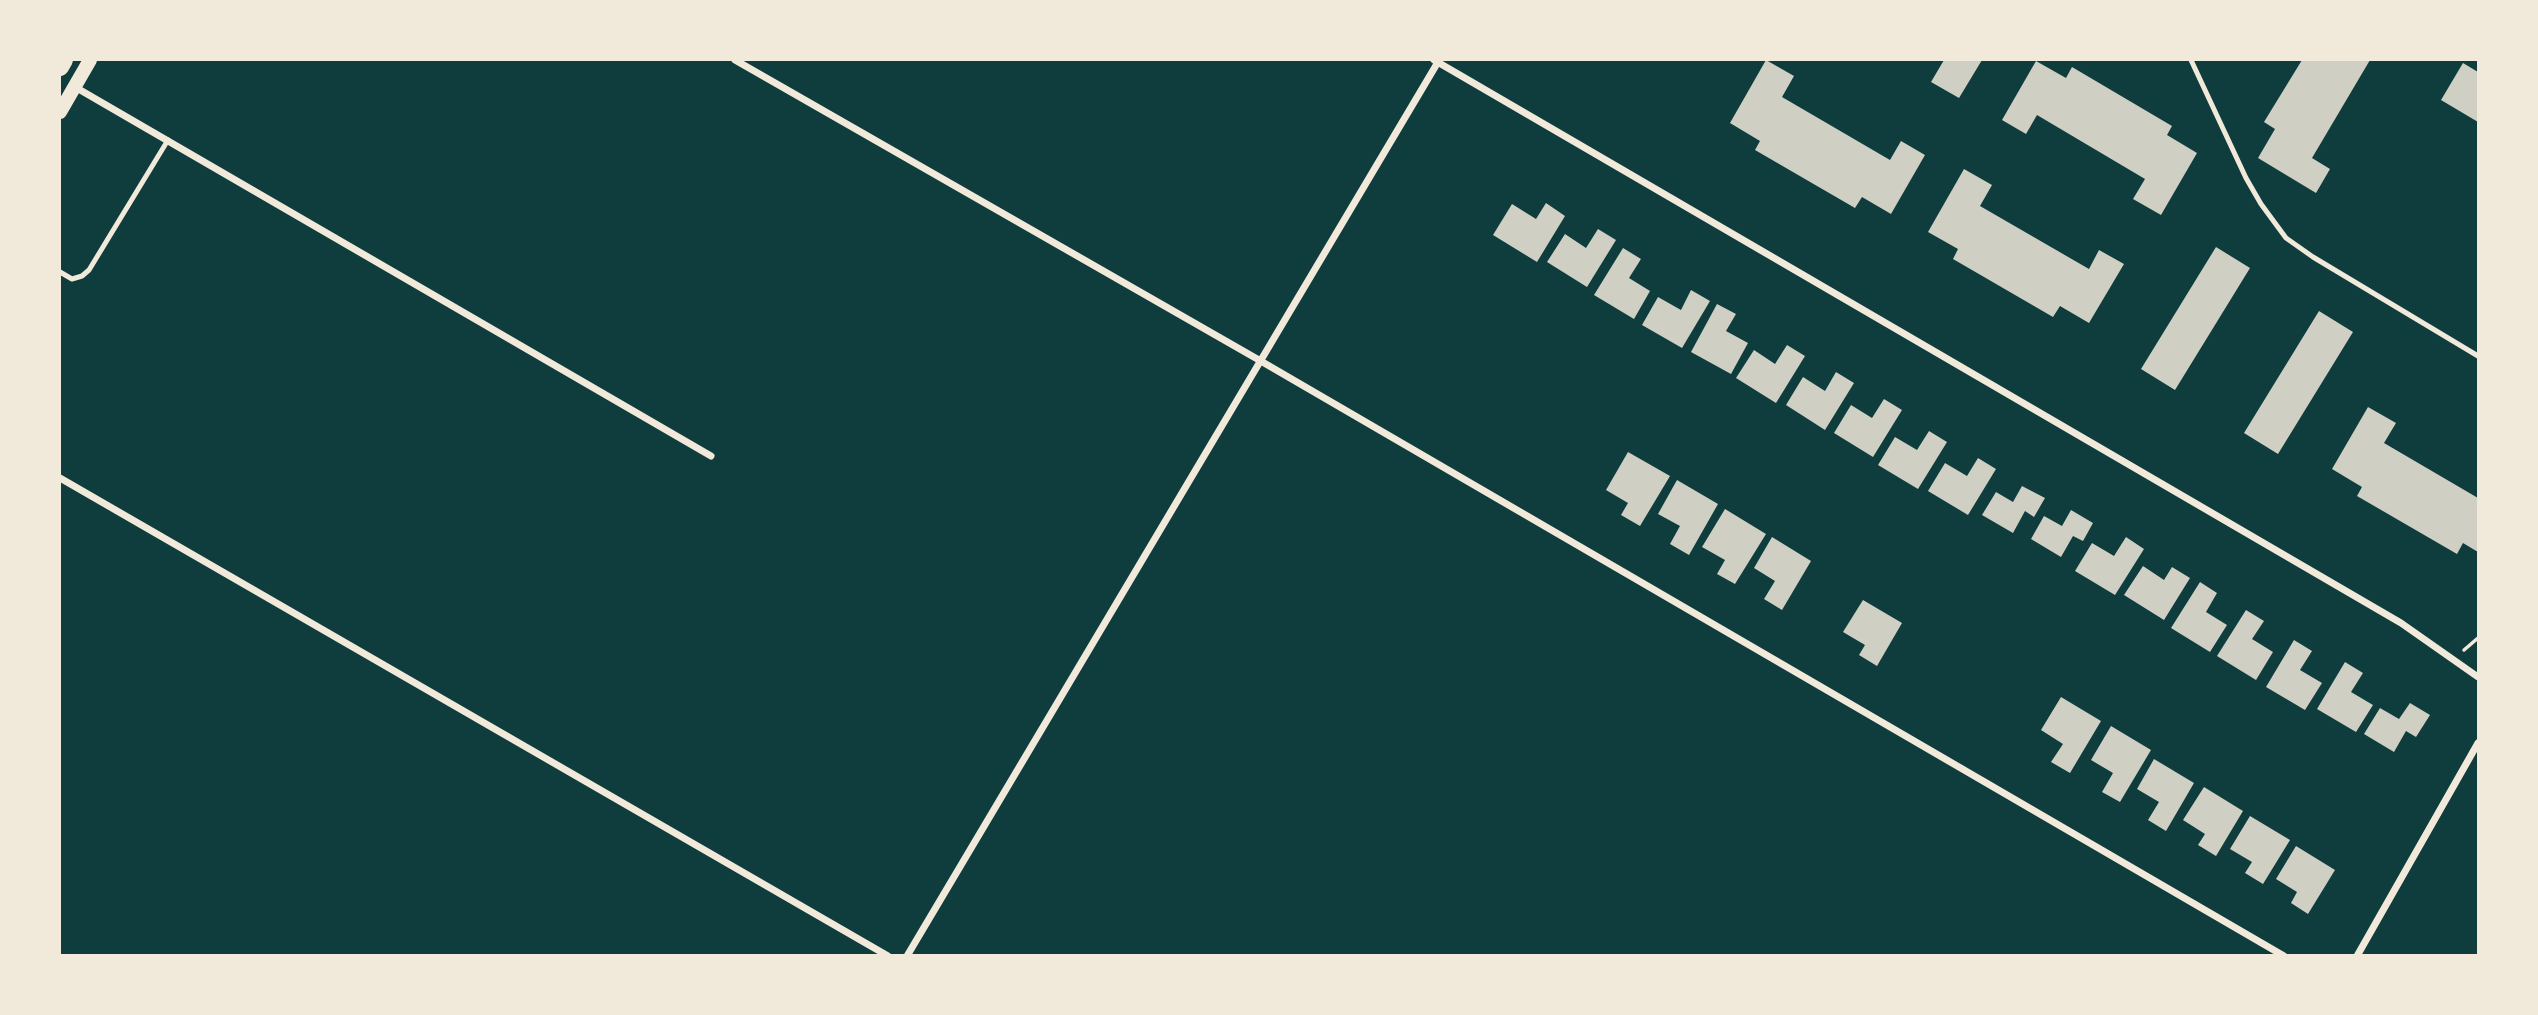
<!DOCTYPE html>
<html>
<head>
<meta charset="utf-8">
<style>
	body { margin:0 }
	#map { position:relative; width:2538px; height:1015px; overflow:hidden; background:#0f3d3e; font-family:"DejaVu Sans",sans-serif }
	canvas { display:block }
	.frame { position:absolute; inset:0; border:61px solid #f1e9da; pointer-events:none }
</style>
</head>
<body>
<div id="map">
<canvas width="2538" height="1015"></canvas>
<div class="frame"></div>
</div>
<script>
const context = document.querySelector('canvas').getContext('2d');
context.lineJoin = 'round';
function fillPath(path, color) { context.fillStyle = color; context.fill(path, 'evenodd'); }
const shape = rows => new Path2D(rows.map(r => 'M' + r).join(''));
function strokePath(path, color, width, dash) { context.strokeStyle = color; context.lineWidth = width; context.lineCap = dash ? 'butt' : 'round'; context.setLineDash(dash || []); context.stroke(path); }
fillPath(shape([
	[1766,60,1794,76,1782,97,1890,160,1901,141,1925,155,1891,214,1862,197,1855,208,1755,150,1760,141,1730,123],
	[1944,60,1982,60,1959,98,1931,82],
	[2302,60,2370,60,2312,158,2330,169,2316,193,2258,158,2275,129,2264,122],
	[2036,61,2066,78,2072,67,2172,126,2167,135,2197,153,2161,215,2133,199,2145,179,2037,115,2026,134,2002,120],
	[2463,63,2478,72,2478,122,2441,100],
	[1964,169,1992,185,1980,206,2089,269,2099,250,2124,264,2089,323,2060,306,2053,317,1953,259,1958,249,1928,232],
	[1546,203,1565,216,1537,262,1493,235,1512,204,1536,219],
	[1598,229,1616,240,1587,287,1547,262,1565,234,1586,248],
	[2216,247,2250,268,2175,390,2141,369],
	[1623,248,1641,259,1629,278,1650,291,1634,319,1594,295],
	[1691,290,1710,301,1682,348,1642,325,1658,297,1681,310],
	[1717,304,1736,314,1726,331,1748,343,1731,374,1691,352],
	[2319,311,2353,332,2278,454,2244,433],
	[1787,345,1805,356,1776,403,1736,378,1754,350,1775,364],
	[1836,372,1854,383,1825,430,1786,405,1803,377,1825,391],
	[1884,399,1902,410,1873,457,1834,433,1851,405,1872,418],
	[2368,407,2396,423,2384,443,2478,498,2478,552,2463,543,2457,554,2357,496,2362,487,2332,469],
	[1929,431,1947,442,1918,489,1878,465,1895,437,1917,450],
	[1628,452,1670,476,1640,526,1621,515,1628,503,1606,490],
	[1978,458,1996,469,1968,515,1928,491,1945,463,1967,476],
	[1677,480,1718,504,1689,555,1670,544,1680,526,1658,514],
	[2022,486,2045,498,2034,517,2025,511,2013,533,1982,515,1996,492,2013,502],
	[1725,509,1766,534,1735,584,1717,574,1725,560,1702,547],
	[2071,510,2093,523,2083,541,2073,536,2061,557,2031,539,2044,516,2062,526],
	[1772,537,1811,561,1782,610,1764,599,1775,581,1754,568],
	[2126,537,2144,549,2115,595,2075,571,2092,543,2114,556],
	[2143,566,2164,580,2172,567,2190,578,2164,620,2124,595],
	[2200,582,2217,593,2206,612,2227,625,2210,652,2171,628],
	[1863,600,1902,623,1877,666,1859,655,1865,645,1843,632],
	[2246,610,2264,621,2252,639,2273,652,2256,680,2217,656],
	[2294,640,2312,651,2300,670,2322,683,2305,710,2266,687],
	[2345,662,2363,673,2351,692,2373,705,2356,732,2317,709],
	[2061,697,2101,721,2070,773,2051,762,2063,744,2041,730],
	[2410,703,2430,715,2416,737,2406,731,2394,752,2364,734,2380,708,2399,719],
	[2111,726,2151,750,2120,802,2102,792,2113,773,2091,760],
	[2154,759,2194,783,2166,831,2148,820,2159,802,2137,789],
	[2204,787,2243,811,2216,856,2198,845,2205,834,2183,820],
	[2250,816,2290,840,2263,884,2245,873,2252,862,2230,849],
	[2296,846,2335,870,2308,914,2291,903,2297,892,2276,879]
]), '#cfcfc3');
strokePath(shape([
	[2464,650,2478,638]
]), '#f1e9da', 3.5);
strokePath(shape([
	[2191,60,2246,178,2261,204,2286,238,2313,257,2478,356],
	[60,272,72,279,82,276,89,270,168,140]
]), '#f1e9da', 5);
strokePath(shape([
	[735,60,1259,360,2284,956],
	[1434,60,2401,623,2478,677],
	[75,87,711,456],
	[60,478,888,956],
	[907,956,1438,62],
	[2357,956,2478,743]
]), '#f1e9da', 7);
strokePath(shape([
	[60,112,90,60]
]), '#f1e9da', 14);
strokePath(shape([
	[60,67,64,60]
]), '#f1e9da', 18);
</script>
</body>
</html>
